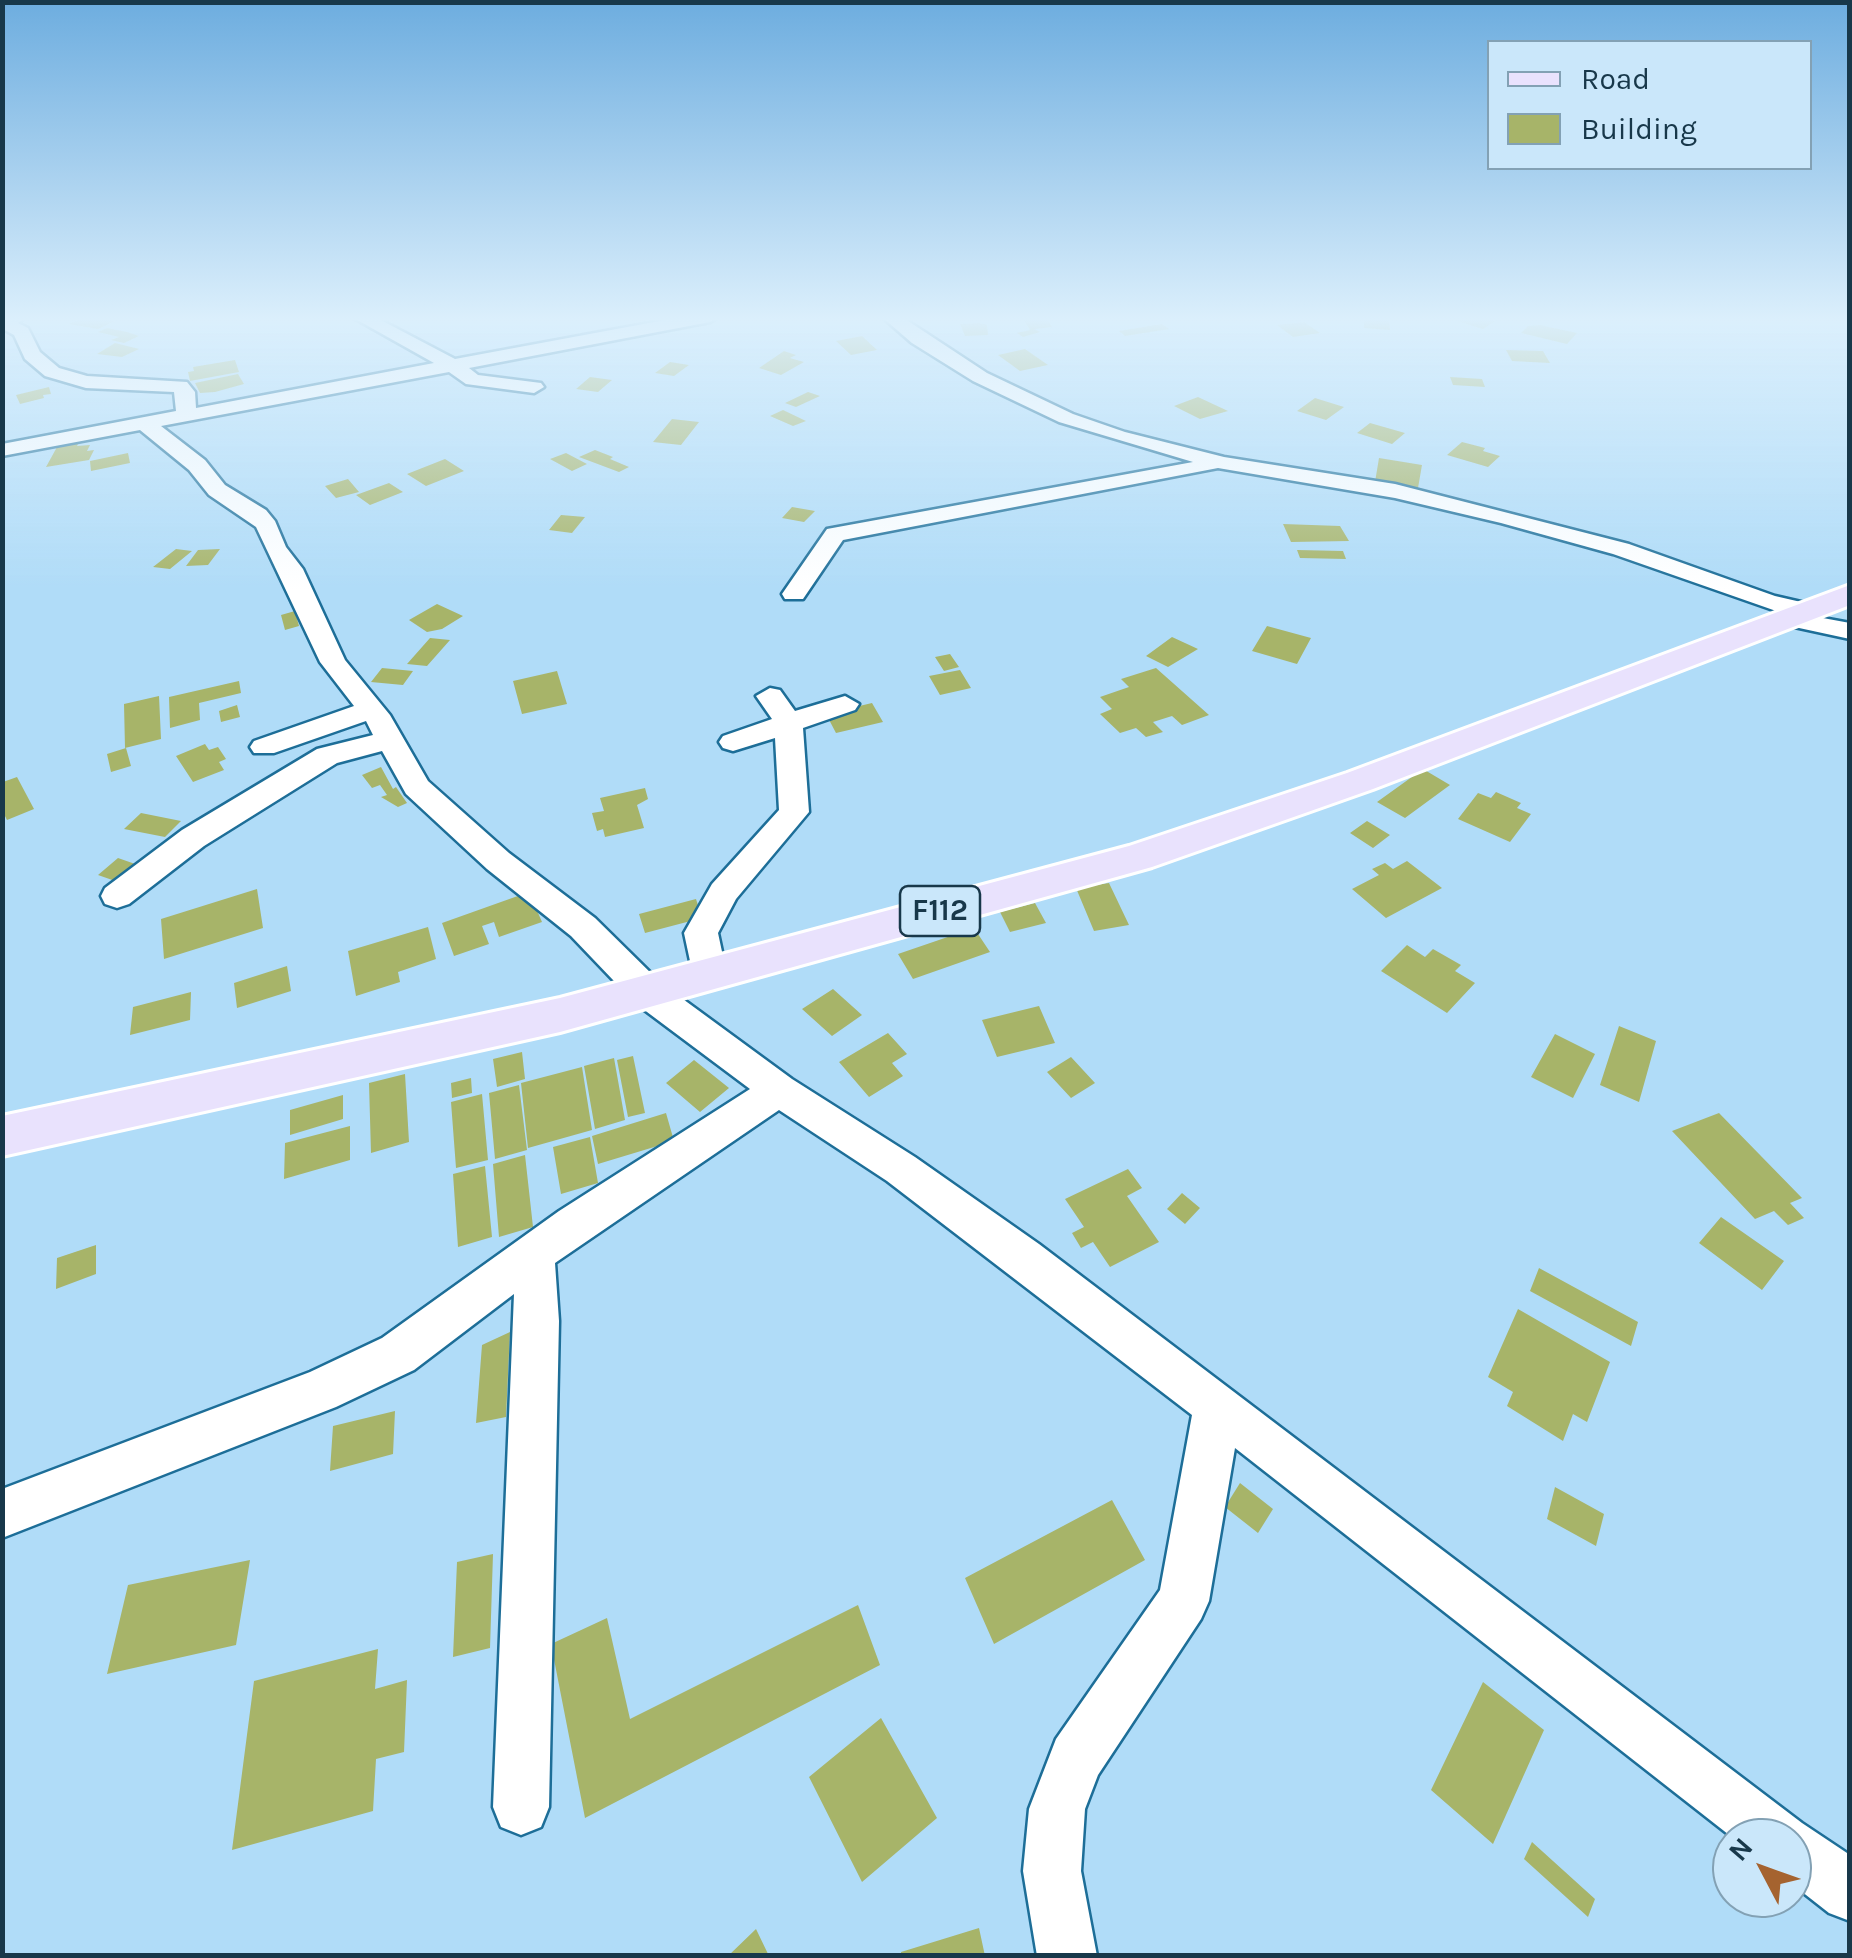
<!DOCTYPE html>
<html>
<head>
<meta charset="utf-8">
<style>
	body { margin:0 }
	#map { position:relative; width:1852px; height:1958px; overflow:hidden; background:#b0dcf8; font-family:Karla,sans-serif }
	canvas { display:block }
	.frame { position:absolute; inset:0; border:5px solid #18384a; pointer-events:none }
	.legend { position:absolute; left:1487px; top:40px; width:325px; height:130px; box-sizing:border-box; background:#cae7fa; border:2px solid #83a1b4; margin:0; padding:12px 18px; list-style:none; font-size:30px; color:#18384a }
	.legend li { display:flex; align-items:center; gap:20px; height:50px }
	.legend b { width:50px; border:2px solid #83a1b4 }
	.north { position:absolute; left:1712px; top:1818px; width:100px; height:100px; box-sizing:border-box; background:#cae7fa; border:2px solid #83a1b4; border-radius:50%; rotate:311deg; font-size:28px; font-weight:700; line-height:40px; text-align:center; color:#18384a }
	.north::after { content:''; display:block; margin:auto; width:35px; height:45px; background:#a5632f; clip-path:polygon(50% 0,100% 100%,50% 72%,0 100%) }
</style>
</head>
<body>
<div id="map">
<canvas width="1852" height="1958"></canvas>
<div class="frame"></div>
<ul class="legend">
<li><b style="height:12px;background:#e9e2fd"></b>Road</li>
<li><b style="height:28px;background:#a7b469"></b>Building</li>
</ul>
<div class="north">N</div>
</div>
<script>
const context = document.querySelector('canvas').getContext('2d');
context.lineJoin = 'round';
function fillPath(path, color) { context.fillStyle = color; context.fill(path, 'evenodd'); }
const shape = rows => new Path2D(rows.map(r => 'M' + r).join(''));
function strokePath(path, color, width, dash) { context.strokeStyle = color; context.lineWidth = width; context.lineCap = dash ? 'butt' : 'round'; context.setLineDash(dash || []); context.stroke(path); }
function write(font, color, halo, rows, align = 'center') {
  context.font = font + ' Karla,sans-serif'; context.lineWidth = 8; context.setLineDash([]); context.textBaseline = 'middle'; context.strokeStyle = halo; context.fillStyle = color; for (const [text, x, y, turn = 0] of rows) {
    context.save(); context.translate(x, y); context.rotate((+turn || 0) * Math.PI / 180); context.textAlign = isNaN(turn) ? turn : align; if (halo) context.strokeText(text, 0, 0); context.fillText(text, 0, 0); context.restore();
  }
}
fillPath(shape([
	[84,317,93,317,115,321,98,329,69,324],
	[1022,317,1046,317,1052,327,1034,329,1040,332,1023,337,1017,333,1030,330],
	[1364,317,1389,319,1390,330,1364,328],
	[1464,317,1481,317,1495,321,1483,329,1457,321],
	[1304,322,1320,333,1293,337,1277,325],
	[980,323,987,325,988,335,965,336,960,324],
	[1162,324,1169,329,1125,336,1119,331],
	[1541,325,1549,327,1577,333,1567,344,1521,333,1528,326],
	[107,328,127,332,139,336,124,343,111,340,119,337,98,332],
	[862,336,877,350,851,355,836,341],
	[115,343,139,349,122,357,97,354],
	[1025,349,1048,365,1020,371,998,355],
	[1506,350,1543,351,1550,363,1512,361],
	[784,351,796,355,790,358,804,362,781,375,759,368],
	[235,360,239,372,190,381,188,372,194,371,193,367],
	[670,362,689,365,674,376,655,373],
	[238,374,244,384,215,392,200,393,195,383],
	[590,377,612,380,598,392,576,389],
	[1450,377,1482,379,1485,387,1453,385],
	[49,387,51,394,43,395,44,398,20,404,16,395],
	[808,392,820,396,796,407,785,403],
	[1198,397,1228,411,1200,419,1174,406],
	[1315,398,1344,407,1326,420,1297,411],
	[783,410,806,421,793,426,770,416],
	[672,419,699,422,681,445,653,442],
	[1370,423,1405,433,1392,444,1357,433],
	[80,440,77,446,90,445,87,451,94,450,89,460,46,467,57,447],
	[1462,442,1485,448,1483,451,1500,456,1488,467,1447,455],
	[595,450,613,457,610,459,629,467,619,472,579,457],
	[128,453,130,463,91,471,90,461],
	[566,453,587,464,572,471,550,459],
	[1379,458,1422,465,1418,488,1375,482],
	[445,459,464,471,426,486,407,474],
	[348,479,359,492,336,498,325,486],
	[389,483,403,492,370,505,356,495],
	[792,507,815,511,804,522,782,518],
	[561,515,585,517,572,533,549,530],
	[1283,524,1340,526,1349,541,1291,542],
	[176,549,192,551,170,569,153,567],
	[220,549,208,565,186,566,198,550],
	[1297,550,1343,551,1346,559,1300,558],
	[437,604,463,616,442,629,427,632,409,620],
	[295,611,299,626,285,630,281,615],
	[1267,626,1311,638,1297,664,1252,651],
	[1172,637,1198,649,1168,667,1146,656],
	[430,638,450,640,427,666,407,664],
	[950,654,959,667,944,671,935,657],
	[382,668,413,671,403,685,371,682],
	[1156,668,1209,715,1182,725,1172,716,1153,722,1163,732,1146,737,1136,728,1120,733,1100,714,1112,709,1100,697,1129,687,1121,679],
	[960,670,971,688,940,695,929,676],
	[557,671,567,704,522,714,513,681],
	[239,681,241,693,199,703,200,720,170,728,169,697],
	[159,696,161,739,125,748,124,704],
	[872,703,883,722,836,733,826,714],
	[237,705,240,717,221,722,219,711],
	[205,744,209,750,218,747,226,759,219,762,224,770,193,782,176,756],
	[126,748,131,766,111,772,107,754],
	[381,767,393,789,396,787,407,803,398,807,381,797,387,795,380,785,372,788,362,775],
	[1423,769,1450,785,1405,818,1377,802],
	[17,777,34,809,7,820,2,810,3,782],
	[645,788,648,799,637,805,644,828,605,837,603,829,597,831,592,813,604,811,600,798],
	[1496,792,1521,803,1517,808,1531,814,1510,842,1458,819,1478,793,1491,798],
	[141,813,181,821,165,837,124,829],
	[1367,821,1390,835,1373,848,1350,833],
	[118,858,138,865,118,882,98,875],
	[1407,861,1442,888,1386,918,1352,889,1379,875,1372,869,1385,863,1393,869],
	[1109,883,1129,925,1094,931,1076,888],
	[257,889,263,928,164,959,161,919],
	[529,892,542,922,499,937,494,922,482,926,489,944,454,956,442,923],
	[696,899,702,918,645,933,639,914],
	[1035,903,1046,923,1010,932,1000,912],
	[428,927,436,959,398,972,400,982,356,996,348,951],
	[974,928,990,952,913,979,898,954],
	[1407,945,1425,957,1433,949,1461,965,1455,971,1475,983,1447,1013,1381,971],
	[287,966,291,991,237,1008,234,983],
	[833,989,862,1015,832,1036,802,1009],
	[191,992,190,1020,130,1035,133,1007],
	[1039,1006,1055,1043,997,1057,982,1020],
	[1619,1026,1656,1041,1639,1102,1600,1085],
	[888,1033,907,1054,892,1063,903,1076,869,1097,839,1062],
	[1555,1034,1595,1054,1573,1098,1531,1077],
	[522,1052,525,1079,497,1087,493,1059],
	[633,1056,645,1113,628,1117,617,1060],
	[1071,1057,1095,1083,1071,1098,1047,1072],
	[614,1058,625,1120,595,1129,584,1066],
	[694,1060,729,1088,700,1112,666,1083],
	[582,1067,592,1130,528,1148,521,1083],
	[405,1074,409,1142,371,1153,369,1083],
	[471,1078,472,1093,452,1098,451,1083],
	[519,1085,527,1150,495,1159,489,1093],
	[482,1094,488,1160,456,1168,451,1102],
	[343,1095,343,1119,290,1135,290,1110],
	[666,1113,674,1141,598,1164,592,1136],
	[1719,1113,1802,1198,1790,1203,1804,1218,1788,1225,1774,1211,1755,1219,1672,1131],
	[350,1126,350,1160,284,1179,285,1143],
	[590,1137,598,1183,561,1194,553,1147],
	[525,1155,533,1227,499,1237,493,1164],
	[485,1166,492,1237,458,1247,453,1174],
	[1128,1169,1142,1188,1127,1196,1159,1242,1110,1267,1093,1242,1081,1248,1072,1233,1084,1227,1065,1199],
	[1182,1193,1200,1208,1185,1224,1167,1209],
	[1721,1217,1784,1261,1762,1290,1699,1243],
	[96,1245,96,1274,56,1289,57,1258],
	[1539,1268,1638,1322,1631,1346,1530,1291],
	[1518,1309,1610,1362,1587,1422,1573,1414,1563,1441,1507,1406,1513,1392,1488,1377],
	[510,1332,506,1417,476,1423,482,1345],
	[395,1411,393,1454,330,1471,333,1426],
	[1240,1483,1273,1509,1258,1533,1225,1507],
	[1555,1487,1604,1514,1596,1546,1547,1519],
	[1112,1500,1145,1560,994,1644,965,1578],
	[493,1554,490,1648,453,1657,457,1562],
	[250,1560,236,1645,107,1674,128,1585],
	[858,1605,880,1665,585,1818,551,1644,607,1618,630,1719],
	[378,1649,375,1689,407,1680,404,1752,376,1759,373,1811,232,1850,254,1681],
	[1483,1682,1544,1730,1493,1844,1431,1790],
	[881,1718,937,1818,862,1882,809,1777],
	[1532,1842,1595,1899,1588,1917,1524,1859],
	[979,1928,985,1956,901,1956,901,1952],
	[756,1929,769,1956,728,1956]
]), '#a7b469');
const minor = shape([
	[2,317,26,317,18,323,28,328,40,352,59,368,87,376,187,382,195,392,196,408,434,363,352,317,375,317,455,359,681,317,719,317,710,322,469,368,478,375,541,383,544,387,534,393,466,384,449,372,161,426,205,460,225,485,266,510,275,521,286,547,303,569,345,660,390,715,428,781,509,853,595,918,661,983,792,1079,915,1157,1039,1244,1802,1823,1850,1855,1850,1921,1829,1913,1792,1884,1792,1838,1733,1838,1235,1448,1209,1601,1201,1619,1098,1775,1085,1809,1081,1871,1097,1956,1037,1956,1023,1871,1029,1809,1056,1739,1160,1590,1192,1415,887,1181,779,1110,555,1263,559,1321,549,1807,541,1827,521,1835,501,1827,493,1807,514,1294,414,1370,336,1407,2,1538,2,1489,310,1372,382,1338,559,1211,750,1089,635,1003,571,936,487,869,406,794,382,751,337,763,204,846,129,904,117,908,105,904,101,896,105,888,182,830,317,749,373,735,366,721,274,753,254,753,250,747,254,741,354,706,320,662,256,527,209,495,189,470,140,430,2,456,2,444,176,411,174,392,86,388,45,376,25,359,14,335,3,329,2,317],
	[882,317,902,317,987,373,1073,414,1125,432,1224,457,1395,484,1629,544,1775,596,1814,605,1818,610,1812,616,1850,623,1850,639,1776,623,1772,618,1779,612,1613,554,1501,523,1395,498,1218,468,843,540,803,599,785,599,782,594,827,529,1193,462,1059,422,973,381,912,343,882,317],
	[770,688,780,690,795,711,845,696,859,704,855,710,803,728,809,812,736,899,718,933,727,975,722,984,710,988,698,984,693,975,684,933,712,884,779,810,775,738,733,751,723,748,719,742,723,736,772,719,756,696,770,688]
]);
const major = shape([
	[1850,585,1850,605,1373,789,1152,867,560,1032,2,1156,2,1116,560,998,1129,846,1347,773,1850,585]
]);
strokePath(minor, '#1d6e98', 5);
strokePath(major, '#fff', 6);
fillPath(minor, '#fff');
fillPath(major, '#e9e2fd');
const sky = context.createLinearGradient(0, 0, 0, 591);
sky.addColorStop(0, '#6daddf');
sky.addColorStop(0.54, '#dbeffc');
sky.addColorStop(1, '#dbeffc00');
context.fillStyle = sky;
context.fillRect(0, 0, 1852, 591);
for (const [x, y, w] of [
	[940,911,80]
]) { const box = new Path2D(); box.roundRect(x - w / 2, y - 25, w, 50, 8); context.fillStyle = '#cae7fa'; context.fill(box); strokePath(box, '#18384a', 2.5); }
write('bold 30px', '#18384a', null, [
	["F112",940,911]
]);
</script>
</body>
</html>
